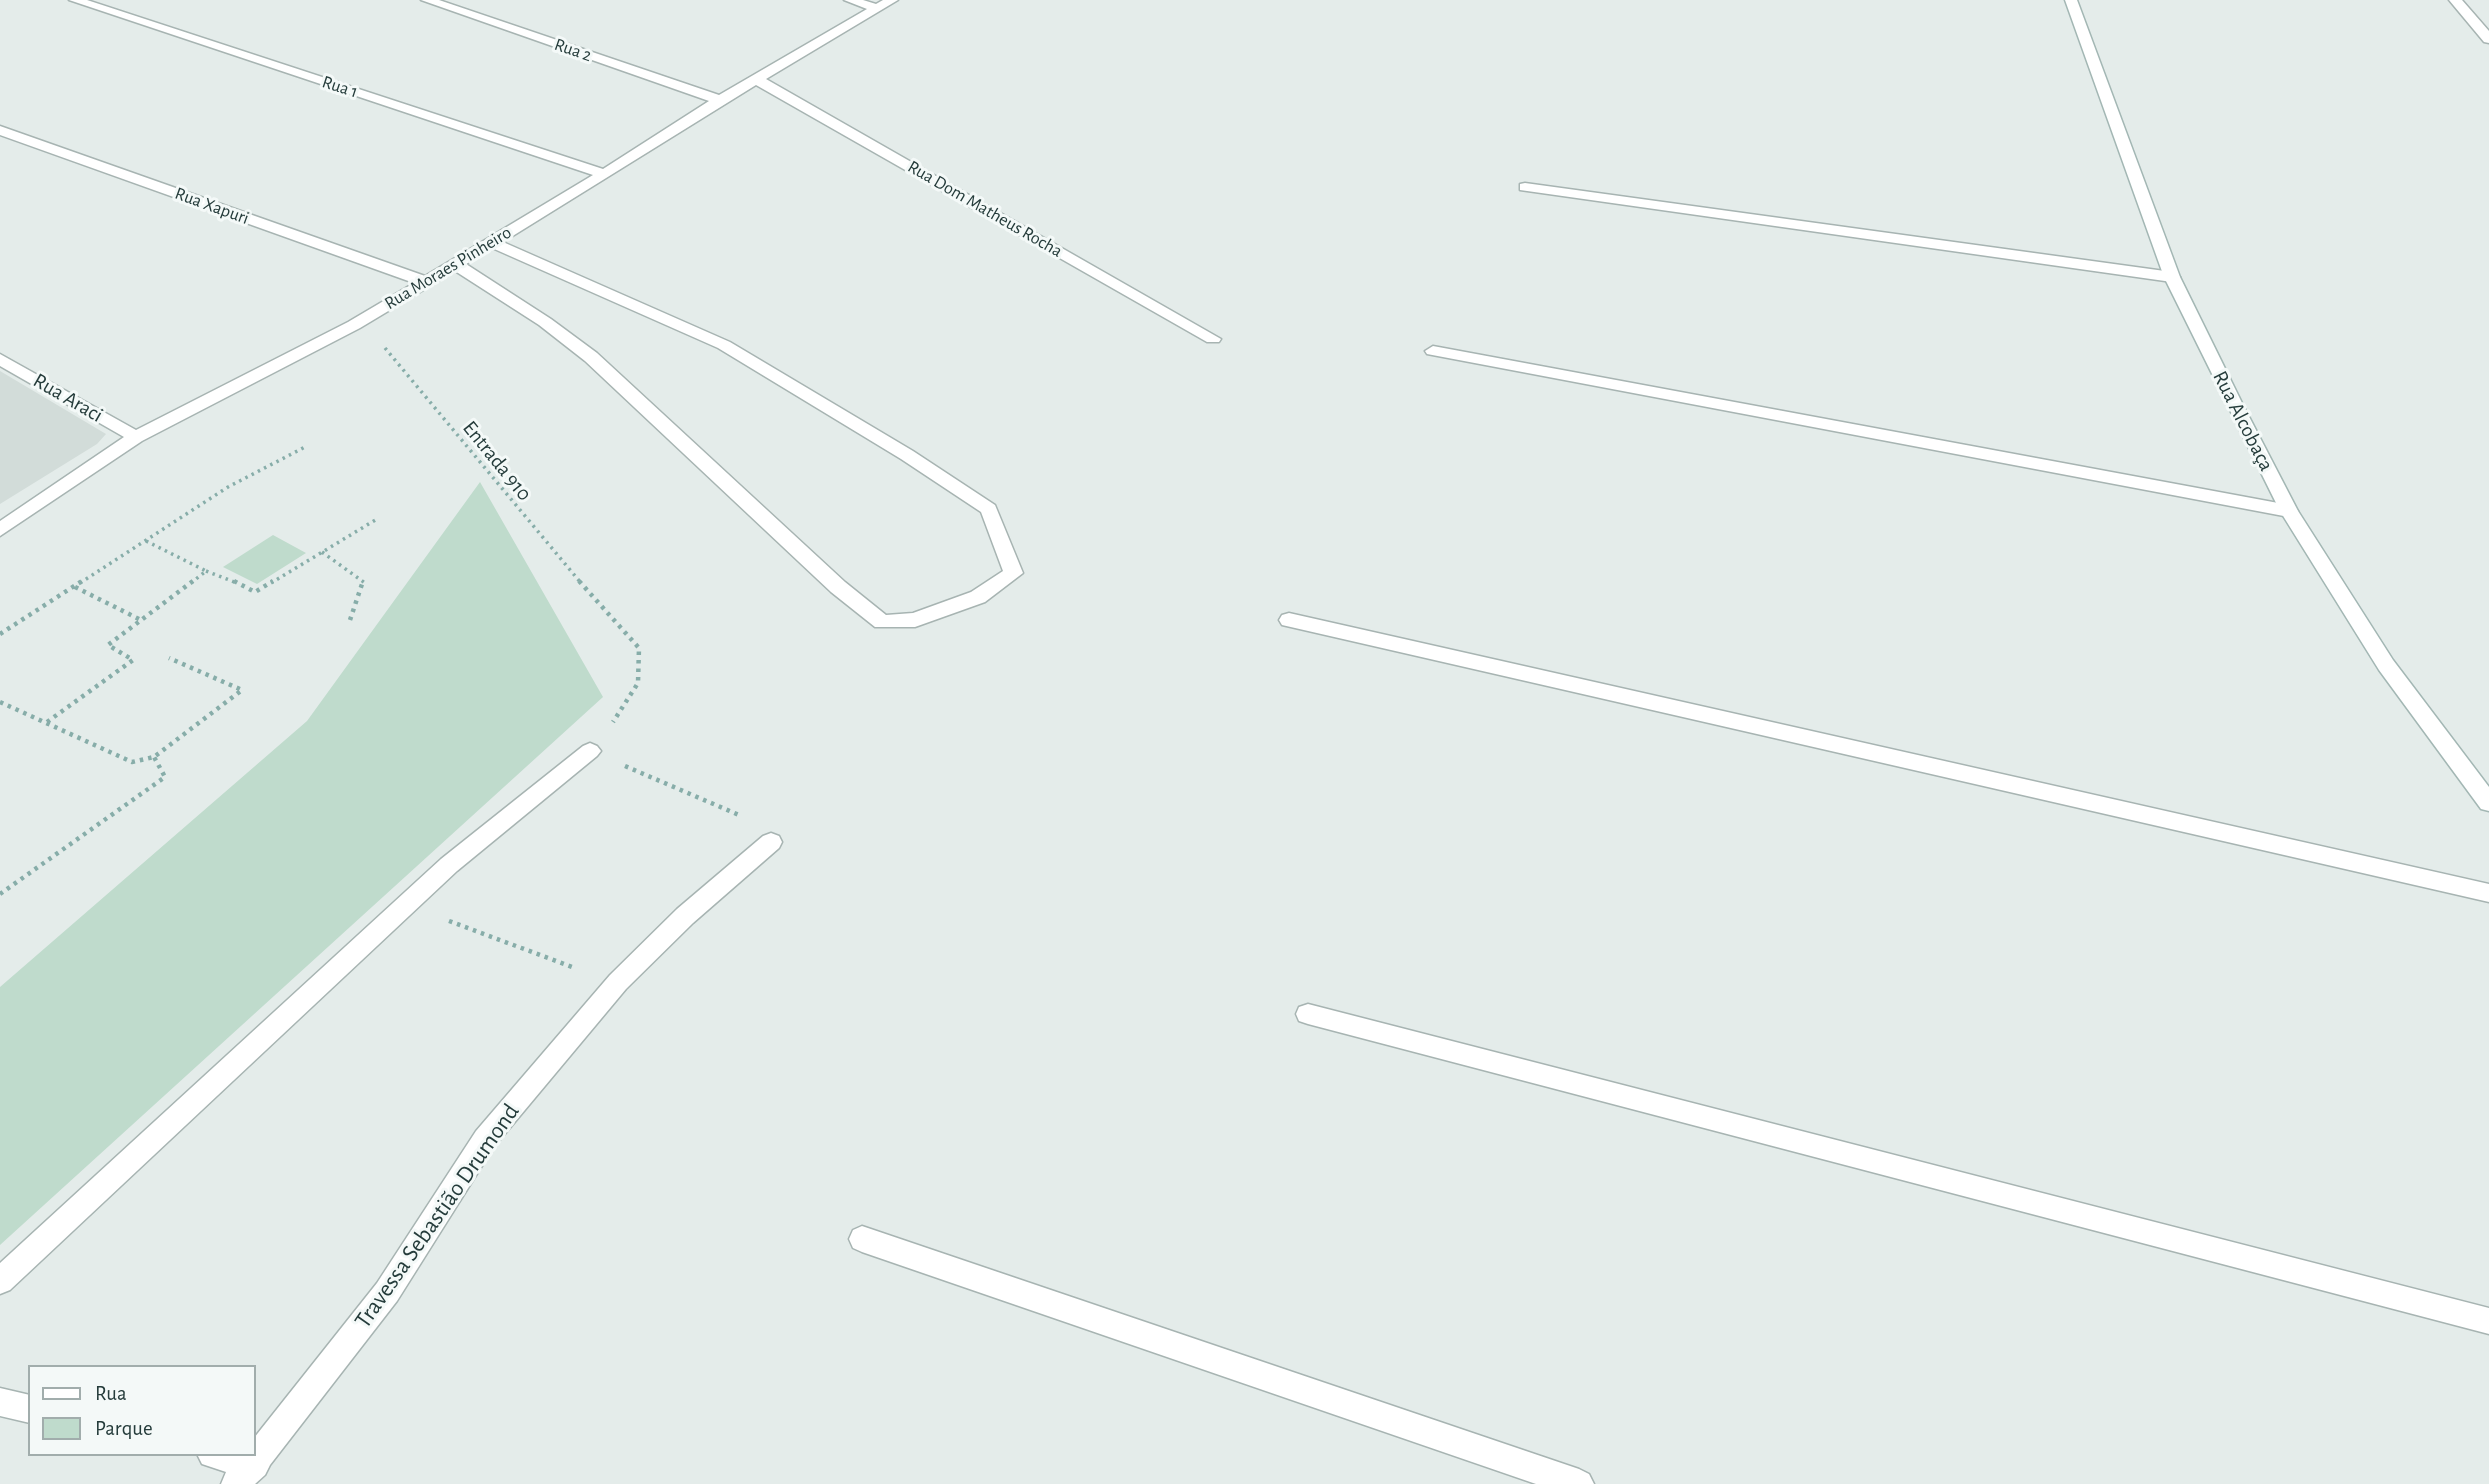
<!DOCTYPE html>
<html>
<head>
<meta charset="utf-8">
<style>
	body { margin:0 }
	#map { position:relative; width:2489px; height:1484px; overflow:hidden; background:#e4ecea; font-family:"Alegreya Sans",sans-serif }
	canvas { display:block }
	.legend { position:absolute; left:28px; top:1365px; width:228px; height:91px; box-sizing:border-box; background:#f4f9f8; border:2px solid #a1adac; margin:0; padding:9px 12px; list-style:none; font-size:21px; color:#253c3b }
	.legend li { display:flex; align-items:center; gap:14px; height:35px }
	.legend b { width:35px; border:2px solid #a1adac }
</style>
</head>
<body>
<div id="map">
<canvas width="2489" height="1484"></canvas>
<ul class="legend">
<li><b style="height:9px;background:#fff"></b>Rua</li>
<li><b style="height:19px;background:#bfdbcc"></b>Parque</li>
</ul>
</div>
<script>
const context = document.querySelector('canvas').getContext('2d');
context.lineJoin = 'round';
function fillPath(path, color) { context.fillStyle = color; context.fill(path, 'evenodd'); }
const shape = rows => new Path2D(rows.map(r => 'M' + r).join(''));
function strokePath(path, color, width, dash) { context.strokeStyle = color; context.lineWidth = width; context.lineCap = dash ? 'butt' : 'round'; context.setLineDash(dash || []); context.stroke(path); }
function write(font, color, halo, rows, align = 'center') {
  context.font = font + ' "Alegreya Sans",sans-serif'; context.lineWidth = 6; context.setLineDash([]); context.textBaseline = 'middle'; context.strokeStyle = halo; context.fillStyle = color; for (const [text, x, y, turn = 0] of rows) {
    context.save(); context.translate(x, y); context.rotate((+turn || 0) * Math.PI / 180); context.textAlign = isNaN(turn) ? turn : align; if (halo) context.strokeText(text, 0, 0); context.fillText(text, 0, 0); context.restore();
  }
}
fillPath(shape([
	[0,371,106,434,97,444,0,504]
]), '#d2dcd9');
fillPath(shape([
	[480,482,603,697,0,1245,0,987,307,721],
	[273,535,306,553,257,584,223,567]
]), '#bfdbcc');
const street = shape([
	[69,0,87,0,603,169,709,101,421,0,439,0,719,95,867,9,844,0,863,0,876,4,883,0,898,0,766,79,1221,339,1219,342,1207,342,756,85,503,242,730,342,913,451,995,505,1023,573,985,602,915,627,875,627,831,592,585,361,539,325,455,271,360,328,142,441,0,536,0,521,124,437,0,366,0,354,136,430,348,322,414,283,0,135,0,126,425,276,593,175,69,0],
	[492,248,718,348,901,459,981,512,1003,571,971,592,913,613,886,615,845,582,597,353,551,319,466,264,492,248],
	[2449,0,2462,0,2489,31,2489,43,2484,42,2449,0],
	[1525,183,2172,272,2180,277,2172,282,1520,190,1520,184,1525,183],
	[1433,346,2289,505,2298,511,2289,517,1427,354,1425,351,1433,346],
	[1289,613,2489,884,2489,902,1282,625,1279,620,1282,615,1289,613],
	[590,743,597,746,601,751,597,756,457,871,10,1290,0,1294,0,1263,441,859,583,746,590,743],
	[771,833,779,836,782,842,779,848,693,923,626,989,494,1147,397,1301,270,1465,265,1475,255,1484,221,1484,226,1472,202,1464,197,1454,254,1454,254,1438,377,1283,476,1131,610,975,677,909,763,836,771,833],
	[1308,1004,2489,1308,2489,1334,1308,1024,1299,1021,1296,1014,1299,1007,1308,1004],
	[862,1226,1579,1469,1589,1474,1594,1484,1536,1484,862,1252,853,1248,849,1239,853,1230,862,1226],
	[0,1388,30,1395,30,1423,0,1416,0,1388]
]);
const secondary = shape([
	[2065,0,2077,0,2180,277,2243,405,2298,511,2393,660,2489,787,2489,811,2481,809,2379,670,2280,511,2164,277,2065,0]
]);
strokePath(street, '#a7b4b2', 3);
strokePath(secondary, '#a3b7b4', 3);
strokePath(shape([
	[385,348,581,583],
	[146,541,206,571,191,583],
	[322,552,365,583],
	[206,571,237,583],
	[80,583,228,487,305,447],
	[271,583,377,519]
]), '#87ada9', 3.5, [2.5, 4.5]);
strokePath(shape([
	[234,581,255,592,273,581],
	[579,581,639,648,638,683,613,722],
	[75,587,141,620],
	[350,620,363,581],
	[0,634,82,581],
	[0,702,132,762,154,757,242,690,169,658],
	[47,722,133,660,108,645,193,581],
	[625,766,739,815],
	[0,894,165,777,154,757],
	[449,921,575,968]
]), '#87ada9', 4.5, [3.5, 5]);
fillPath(street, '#fff');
fillPath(secondary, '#fff');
write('18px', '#253c3b', '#f4f9f8', [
	["Rua 2",573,50,19],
	["Rua 1",340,87,18],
	["Rua Xapuri",212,206,20],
	["Rua Dom Matheus Rocha",985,209,30],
	["Rua Moraes Pinheiro",448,268,-31]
]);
write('21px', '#253c3b', '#f4f9f8', [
	["Rua Araci",68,398,30],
	["Rua Alcobaça",2243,421,63],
	["Entrada 910",497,461,51]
]);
write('24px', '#253c3b', '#f4f9f8', [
	["Travessa Sebastião Drumond",437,1216,-55]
]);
</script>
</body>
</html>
